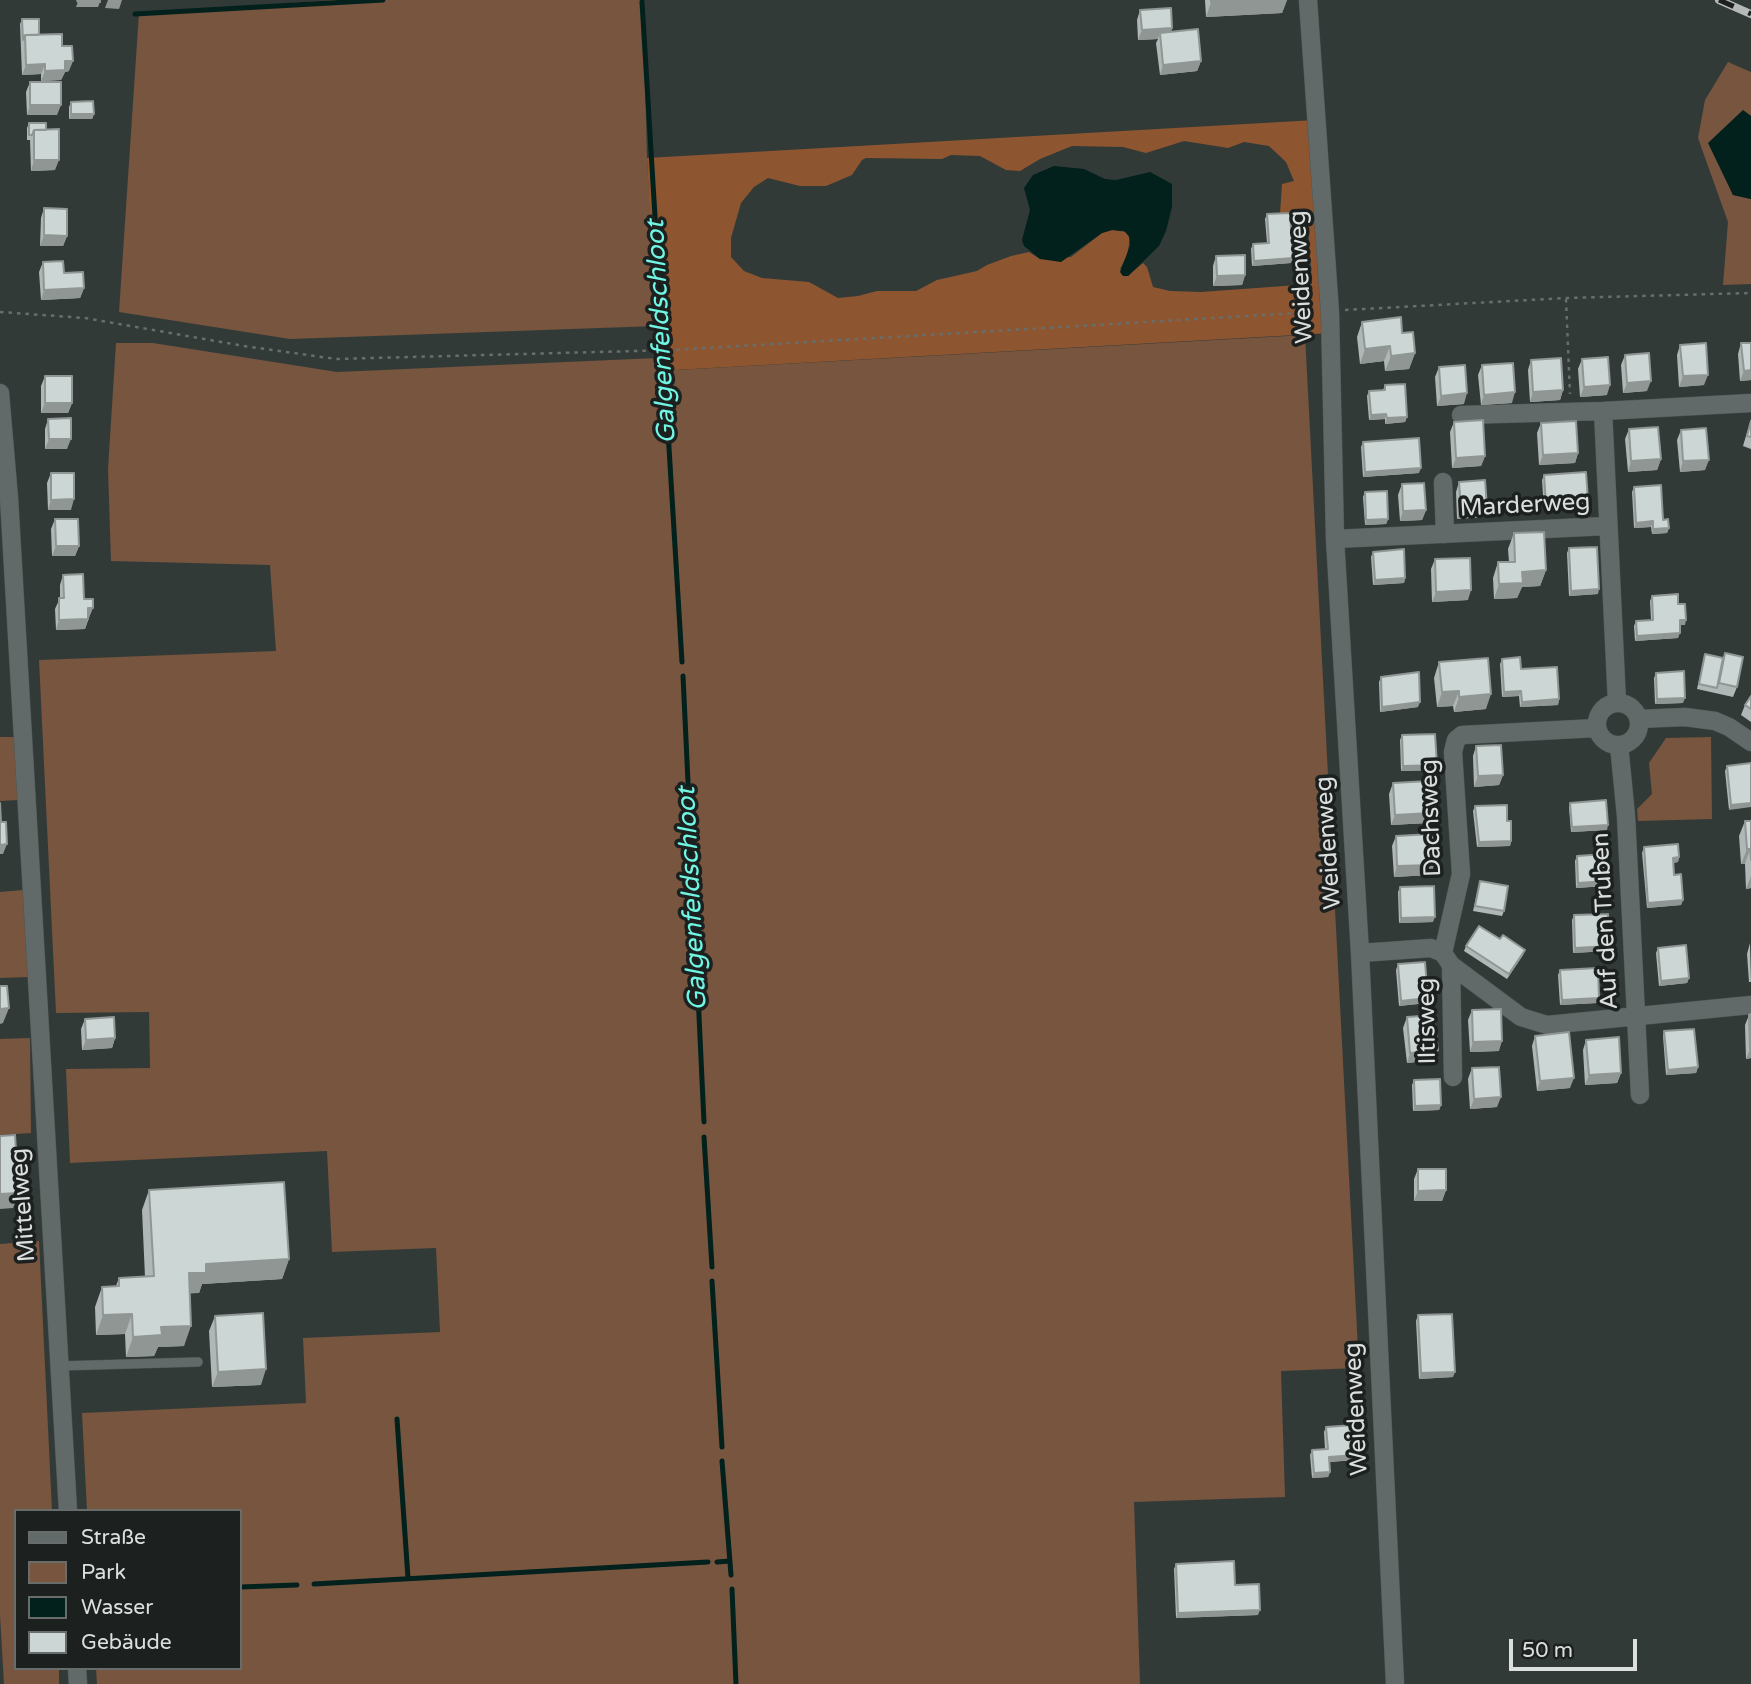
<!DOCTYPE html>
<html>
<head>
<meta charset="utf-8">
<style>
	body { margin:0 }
	#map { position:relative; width:1751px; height:1684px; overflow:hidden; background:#323a38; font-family:"Varela Round",sans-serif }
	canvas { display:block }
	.legend { position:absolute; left:14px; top:1509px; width:228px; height:161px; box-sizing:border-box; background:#1c201f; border:2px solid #686d6c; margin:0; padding:9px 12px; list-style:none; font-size:21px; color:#dbe0df }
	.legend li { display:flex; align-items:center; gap:14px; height:35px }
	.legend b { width:35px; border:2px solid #686d6c }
	.scale { position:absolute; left:1509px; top:1639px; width:128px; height:32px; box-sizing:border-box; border:4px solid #dbe0df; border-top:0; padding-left:9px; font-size:21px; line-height:24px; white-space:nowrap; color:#dbe0df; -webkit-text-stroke:5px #1c201f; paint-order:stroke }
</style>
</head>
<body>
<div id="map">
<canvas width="1751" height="1684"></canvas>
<ul class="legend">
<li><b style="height:9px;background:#616a69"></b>Straße</li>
<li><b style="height:19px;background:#77553f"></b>Park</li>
<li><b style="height:19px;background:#02201c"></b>Wasser</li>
<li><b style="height:19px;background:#ccd6d4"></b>Gebäude</li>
</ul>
<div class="scale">50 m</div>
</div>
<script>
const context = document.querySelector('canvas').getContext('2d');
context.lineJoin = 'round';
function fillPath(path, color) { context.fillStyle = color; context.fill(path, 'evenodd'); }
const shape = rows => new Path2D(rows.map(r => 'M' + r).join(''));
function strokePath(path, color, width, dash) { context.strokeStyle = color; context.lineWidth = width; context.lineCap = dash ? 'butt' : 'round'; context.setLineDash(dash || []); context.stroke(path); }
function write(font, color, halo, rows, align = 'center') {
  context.font = font + ' "Varela Round",sans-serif'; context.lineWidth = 7; context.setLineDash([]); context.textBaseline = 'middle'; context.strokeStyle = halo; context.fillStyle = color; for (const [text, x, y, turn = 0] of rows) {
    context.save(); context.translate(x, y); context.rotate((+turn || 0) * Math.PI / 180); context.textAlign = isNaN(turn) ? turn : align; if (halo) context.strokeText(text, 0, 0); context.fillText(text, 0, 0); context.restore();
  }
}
fillPath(shape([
	[334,0,643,0,647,158,656,326,290,339,119,312,139,13],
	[1728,62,1751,72,1751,116,1743,111,1725,175,1733,195,1751,199,1751,284,1723,285,1728,222,1698,138,1705,100],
	[1305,335,1359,1368,1281,1371,1285,1497,1134,1502,1140,1684,97,1684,96,1668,240,1668,240,1511,87,1511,82,1413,306,1403,303,1338,440,1332,436,1248,332,1252,327,1151,70,1163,66,1069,150,1068,149,1012,56,1013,39,660,276,651,270,565,111,561,108,469,116,343,153,343,337,372,657,358,658,371],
	[0,737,14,737,18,800,0,801],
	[1711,737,1712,819,1638,821,1637,809,1652,794,1649,763,1666,738],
	[23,890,28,977,0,978,0,892],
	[30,1038,31,1133,0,1135,0,1039],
	[39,1241,52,1511,16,1511,16,1668,59,1668,59,1684,4,1684,0,1615,0,1244]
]), '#77553f');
fillPath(shape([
	[1316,120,1331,333,657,371,647,158],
	[1184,141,1228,148,1244,142,1269,146,1286,162,1294,181,1282,184,1280,214,1307,212,1312,284,1201,292,1170,291,1153,287,1147,267,1143,263,1128,276,1120,269,1127,255,1130,239,1126,232,1112,230,1102,233,1071,257,1040,259,1029,252,1011,256,987,265,977,271,937,280,916,291,877,291,858,296,838,298,809,282,762,278,744,271,731,257,731,238,741,203,754,187,768,178,800,186,826,186,852,175,862,160,866,158,942,159,951,155,980,156,1006,170,1020,171,1040,159,1072,146,1123,147,1146,153]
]), '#8e5630');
fillPath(shape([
	[1743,110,1751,116,1751,199,1733,195,1708,143],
	[1054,166,1084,169,1105,179,1116,180,1150,172,1172,184,1172,207,1166,231,1159,246,1128,276,1123,276,1120,272,1130,246,1129,236,1124,231,1112,230,1102,233,1061,262,1040,259,1024,246,1022,240,1030,210,1024,188,1033,175]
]), '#02201c');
strokePath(shape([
	[642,2,682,662],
	[135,14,383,0],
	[683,676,704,1122],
	[704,1137,712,1267],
	[712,1281,722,1447],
	[397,1419,408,1578],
	[722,1461,731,1575],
	[717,1562,730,1561],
	[314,1584,708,1562],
	[240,1587,297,1585],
	[732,1589,736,1684]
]), '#02201c', 5);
const lane = shape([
	[59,1366,198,1362]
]);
const street = shape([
	[1308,0,1330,313,1335,539,1360,953,1395,1684],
	[0,393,9,498,68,1511],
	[1461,415,1603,411],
	[1443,482,1445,534],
	[1335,539,1607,526],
	[1617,703,1603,411,1751,403],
	'1597 724a21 21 0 1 1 42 0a21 21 0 1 1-42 0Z',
	[1639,719,1685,717,1715,721,1729,727,1751,742],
	[1619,745,1626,816,1640,1095],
	[1360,953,1431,948,1443,953,1451,965,1521,1017,1547,1025,1751,1005],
	[1443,953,1461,874,1453,752,1456,740,1462,735,1597,728],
	[1451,965,1453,1077],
	[77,1668,78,1684]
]);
strokePath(lane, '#4f5655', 10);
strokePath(street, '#4f5655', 19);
strokePath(shape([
	[1566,299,1570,394],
	[1345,310,1566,298,1751,293],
	[0,312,85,318,244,346,336,359,672,350,1314,312]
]), '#676e6c', 2.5, [3.5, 5]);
strokePath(lane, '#616a69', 9);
strokePath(street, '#616a69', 18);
const rail = shape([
	[1719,0,1751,14]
]);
strokePath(rail, '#b5bab9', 8);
strokePath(rail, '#1c201f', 5, [16]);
fillPath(shape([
	[1205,0,1287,0,1282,13,1206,17],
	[1140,10,1172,28,1171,32,1201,61,1197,71,1160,75,1156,43,1158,39,1138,40,1137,20],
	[22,19,39,35,62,46,69,71,65,72,61,80,41,81,41,74,22,75,20,24],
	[30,82,57,115,27,115,26,92],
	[71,102,94,114,92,119,69,119,69,107],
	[29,123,46,130,55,170,31,171,30,140,27,140,27,128],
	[44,208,67,236,63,246,40,246,41,218],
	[1267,214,1291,263,1252,266,1251,249,1253,244,1267,243,1265,219],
	[1216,256,1245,275,1242,285,1213,286,1213,266],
	[43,262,64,273,84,288,80,298,41,300,39,272],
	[1362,322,1402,333,1415,353,1409,369,1385,371,1384,361,1360,364,1357,337],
	[1741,343,1751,380,1740,381,1738,354],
	[1680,345,1704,385,1679,387,1677,355],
	[1625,355,1647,391,1623,393,1621,365],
	[1582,359,1607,395,1580,397,1578,369],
	[1531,360,1563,390,1560,400,1530,402,1528,370],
	[1482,365,1512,403,1481,405,1478,375],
	[1439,367,1464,404,1437,406,1435,377],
	[45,376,72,403,68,413,41,413,41,386],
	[1385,385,1407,417,1405,422,1385,424,1385,419,1369,420,1367,396,1369,391,1383,390],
	[48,419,67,449,45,449,45,429],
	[1751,419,1751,449,1743,446],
	[1454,422,1485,456,1481,466,1452,468,1450,432],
	[1541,423,1578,453,1575,463,1539,465,1537,433],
	[1629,429,1661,459,1657,470,1628,472,1625,439],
	[1681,430,1705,470,1680,472,1677,440],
	[1363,442,1419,473,1363,477,1361,447],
	[51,473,71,510,48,510,47,483],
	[1544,475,1586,505,1544,509,1542,480],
	[1459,482,1483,517,1457,519,1456,492],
	[1402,484,1426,510,1422,520,1400,521,1398,495],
	[1634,487,1669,528,1667,533,1652,534,1651,527,1634,528,1632,492],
	[1365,492,1388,519,1386,524,1365,525,1363,497],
	[55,519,79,546,75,556,52,556,51,529],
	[1514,533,1546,570,1540,586,1522,587,1517,598,1494,599,1493,578,1498,562,1509,562,1508,549],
	[1569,548,1598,594,1569,596,1567,553],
	[1373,552,1405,578,1404,583,1373,585,1371,557],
	[1435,559,1468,600,1432,602,1431,569],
	[63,575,84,599,89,618,85,629,56,630,55,609,60,598,60,585],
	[1652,596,1678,604,1685,625,1680,625,1678,638,1635,641,1634,626,1636,621,1651,620,1650,601],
	[1725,653,1737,687,1733,697,1697,689,1705,654,1723,658],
	[1502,659,1521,669,1559,699,1558,705,1520,707,1519,696,1502,697,1500,664],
	[1439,662,1486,709,1454,712,1453,706,1437,707,1434,678],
	[1656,673,1683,703,1655,704,1654,678],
	[1381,677,1418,707,1380,712,1379,682],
	[1751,696,1751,722,1741,715,1745,705],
	[1402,735,1437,765,1435,770,1401,771,1400,740],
	[1476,746,1503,775,1499,785,1474,787,1473,756],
	[1751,763,1729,810,1725,771,1727,766],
	[1393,783,1428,823,1391,825,1389,794],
	[1570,803,1607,830,1571,832,1569,808],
	[1475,806,1507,821,1511,841,1510,846,1477,847,1473,811],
	[1745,821,1751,821,1751,888,1746,889,1745,864,1741,864,1739,836],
	[1396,836,1434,865,1430,875,1394,877,1392,846],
	[1644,847,1679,857,1678,862,1673,863,1674,875,1683,900,1681,905,1647,908,1642,853],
	[1577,856,1606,886,1576,888,1575,861],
	[1480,881,1504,911,1502,916,1473,911],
	[1400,887,1433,922,1399,923,1398,892],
	[1574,915,1608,951,1573,953,1572,920],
	[1500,939,1525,950,1523,955,1507,979,1464,951,1466,946],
	[1750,943,1751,982,1749,982,1747,954],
	[1658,948,1689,978,1687,983,1659,986,1656,953],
	[1398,964,1427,1003,1399,1006,1396,970],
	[1560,970,1597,1003,1560,1005,1558,975],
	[1472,1010,1499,1051,1470,1052,1468,1020],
	[1751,1014,1751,1058,1746,1059,1745,1025,1749,1015],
	[1407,1017,1438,1050,1434,1060,1407,1063,1403,1028],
	[85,1019,115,1038,112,1048,82,1050,81,1029],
	[1664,1031,1698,1067,1696,1073,1666,1075,1663,1036],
	[1535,1036,1570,1088,1537,1091,1532,1046],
	[1586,1040,1621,1073,1617,1083,1585,1085,1583,1050],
	[1472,1068,1497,1107,1470,1109,1468,1079],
	[1414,1080,1441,1105,1439,1110,1413,1111,1412,1085],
	[1418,1169,1446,1190,1442,1201,1414,1201,1414,1179],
	[149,1190,289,1259,282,1279,202,1284,199,1293,190,1293,184,1346,158,1347,154,1356,126,1357,125,1334,96,1335,95,1307,102,1287,116,1286,119,1278,145,1277,142,1210],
	[1418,1315,1453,1377,1419,1379,1416,1321],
	[215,1316,261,1385,212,1387,209,1331],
	[1326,1427,1355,1460,1330,1462,1330,1472,1328,1477,1312,1478,1310,1455,1312,1450,1325,1449,1324,1432],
	[1176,1564,1235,1585,1258,1615,1176,1618,1174,1569]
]), '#afb8b6');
fillPath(shape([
	[108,0,122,0,119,9,105,8],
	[1249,0,1287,0,1282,13,1206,17,1211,2],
	[78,2,100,2,98,7,76,7],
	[1172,28,1169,38,1160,33,1158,39,1138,40,1142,30],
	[65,61,73,61,69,71,65,72,61,80,41,81,45,71],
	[1201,61,1197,71,1160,75,1163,65],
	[45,64,41,74,22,75,26,65],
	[30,105,61,105,57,115,27,115],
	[71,114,94,114,92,119,69,119],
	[34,160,59,160,55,170,31,171],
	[44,235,67,236,63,246,40,246],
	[1293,258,1291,263,1252,266,1254,261],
	[1245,275,1242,285,1213,286,1217,276],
	[84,288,80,298,41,300,44,290],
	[1390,346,1384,361,1360,364,1365,349],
	[1415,353,1409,369,1385,371,1391,356],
	[1751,370,1751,380,1740,381,1744,371],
	[1708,375,1704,385,1679,387,1683,376],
	[1651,381,1647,391,1623,393,1627,383],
	[1610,385,1607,395,1580,397,1584,387],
	[1563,390,1560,400,1530,402,1533,392],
	[1515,392,1512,403,1481,405,1484,395],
	[1467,393,1464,404,1437,406,1441,396],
	[45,403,72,403,68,413,41,413],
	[1386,414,1385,419,1369,420,1371,415],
	[1407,417,1405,422,1385,424,1387,418],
	[49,439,71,439,67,449,45,449],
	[1578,453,1575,463,1539,465,1543,455],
	[1485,456,1481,466,1452,468,1456,458],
	[1661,459,1657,470,1628,472,1631,461],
	[1709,460,1705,470,1680,472,1683,461],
	[1421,468,1419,473,1363,477,1365,472],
	[74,499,71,510,48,510,51,500],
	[1588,500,1586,505,1544,509,1546,504],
	[1487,507,1483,517,1457,519,1461,509],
	[1426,510,1422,520,1400,521,1403,511],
	[1388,519,1386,524,1365,525,1366,520],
	[1653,521,1651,527,1634,528,1636,523],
	[1669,528,1667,533,1652,534,1653,529],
	[56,546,79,546,75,556,52,556],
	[1546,570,1540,586,1522,587,1517,598,1494,599,1499,584,1522,572],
	[1405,578,1404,583,1373,585,1375,580],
	[1599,589,1598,594,1569,596,1571,591],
	[1471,590,1468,600,1432,602,1436,592],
	[88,608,93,608,89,618,84,618],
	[88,619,85,629,56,630,59,620],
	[1680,620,1686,620,1685,625,1678,625],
	[1680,633,1678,638,1635,641,1637,636],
	[1459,691,1453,706,1437,707,1442,692],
	[1521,691,1519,696,1502,697,1504,692],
	[1491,694,1486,709,1454,712,1459,697],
	[1685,698,1683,703,1655,704,1657,699],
	[1559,699,1558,705,1520,707,1522,702],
	[1420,702,1418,707,1380,712,1382,707],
	[1437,765,1435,770,1401,771,1403,766],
	[1503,775,1499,785,1474,787,1478,776],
	[1751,803,1751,807,1729,810,1731,805],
	[1431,813,1428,823,1391,825,1395,815],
	[1608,825,1607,830,1571,832,1572,827],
	[1511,841,1510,846,1477,847,1479,842],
	[7,844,3,854,0,854,0,845],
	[1747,849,1750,849,1745,864,1741,864],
	[1679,857,1678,862,1671,863,1673,858],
	[1434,865,1430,875,1394,877,1397,866],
	[1751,876,1751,888,1746,889],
	[1608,881,1606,886,1576,888,1578,883],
	[1683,900,1681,905,1647,908,1648,903],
	[1435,917,1433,922,1399,923,1401,918],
	[1610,946,1608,951,1573,953,1575,948],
	[1525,950,1523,955,1507,979,1509,974],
	[1689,978,1687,983,1659,986,1661,981],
	[1428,998,1427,1003,1399,1006,1401,1001],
	[1599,998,1597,1003,1560,1005,1562,1000],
	[9,1008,3,1023,0,1024,0,1009],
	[115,1038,112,1048,82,1050,86,1040],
	[1502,1041,1499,1051,1470,1052,1473,1042],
	[1750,1049,1751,1049,1751,1058,1746,1059],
	[1438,1050,1434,1060,1407,1063,1410,1053],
	[1698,1067,1696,1073,1666,1075,1668,1070],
	[1621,1073,1617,1083,1585,1085,1589,1075],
	[1574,1078,1570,1088,1537,1091,1540,1081],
	[1501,1097,1497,1107,1470,1109,1474,1099],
	[1441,1105,1439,1110,1413,1111,1415,1106],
	[1446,1190,1442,1201,1414,1201,1418,1191],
	[19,1193,13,1208,0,1209,0,1194],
	[289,1259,282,1279,202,1284,199,1293,181,1294,189,1273,206,1264],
	[132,1314,125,1334,96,1335,103,1315],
	[191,1326,184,1346,158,1347,154,1356,126,1357,133,1337,161,1327],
	[266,1369,261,1385,212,1387,218,1372],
	[1455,1372,1453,1377,1419,1379,1421,1373],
	[1357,1455,1355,1460,1327,1462,1329,1457],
	[1330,1472,1328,1477,1312,1478,1314,1473],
	[1260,1610,1258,1615,1176,1618,1178,1613]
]), '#8f9694');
const building = shape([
	[77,0,100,0,100,2,78,2,77,0],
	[1211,0,1249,0,1211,2,1211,0],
	[1171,8,1172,28,1142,30,1140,10,1171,8],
	[22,19,39,19,39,35,25,35,23,40,22,19],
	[1198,29,1201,61,1163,65,1160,33,1198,29],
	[62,34,62,46,72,46,73,61,65,61,65,70,45,71,45,64,26,65,25,35,62,34],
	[30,82,61,82,61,105,30,105,30,82],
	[93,101,94,114,71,114,71,102,93,101],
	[29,123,46,123,46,130,34,130,32,135,29,135,29,123],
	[59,129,59,160,34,160,34,130,59,129],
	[44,208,67,209,67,236,44,235,44,208],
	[1290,213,1293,258,1254,261,1253,244,1269,243,1267,214,1290,213],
	[1245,255,1245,275,1217,276,1216,256,1245,255],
	[63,261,64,273,83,272,84,288,44,290,43,262,63,261],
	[1401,317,1402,333,1413,332,1415,353,1391,356,1390,346,1365,349,1362,322,1401,317],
	[1706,343,1708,375,1683,376,1680,345,1706,343],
	[1741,343,1751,343,1751,370,1744,371,1741,343],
	[1649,353,1651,381,1627,383,1625,355,1649,353],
	[1608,357,1610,385,1584,387,1582,359,1608,357],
	[1561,358,1563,390,1533,392,1531,360,1561,358],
	[1513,363,1515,392,1484,395,1482,365,1513,363],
	[1465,365,1467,393,1441,396,1439,367,1465,365],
	[45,376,72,376,72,403,45,403,45,376],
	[1405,384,1407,417,1387,418,1386,414,1371,415,1369,391,1385,390,1385,385,1405,384],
	[71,418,71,439,49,439,48,419,71,418],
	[1483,420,1485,456,1456,458,1454,422,1483,420],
	[1576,421,1578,453,1543,455,1541,423,1576,421],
	[1751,421,1751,437,1747,436,1751,421],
	[1658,427,1661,459,1631,461,1629,429,1658,427],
	[1706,428,1709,460,1683,461,1681,430,1706,428],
	[1419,438,1421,468,1365,472,1363,442,1419,438],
	[1586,472,1588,500,1546,504,1544,475,1586,472],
	[51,473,74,473,74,499,51,500,51,473],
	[1485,480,1487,507,1461,509,1459,482,1485,480],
	[1424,483,1426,510,1403,511,1402,484,1424,483],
	[1661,485,1663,520,1668,519,1669,528,1653,529,1653,521,1636,523,1634,487,1661,485],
	[1387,491,1388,519,1366,520,1365,492,1387,491],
	[55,519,78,519,79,546,56,546,55,519],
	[1544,532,1546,570,1522,572,1523,583,1499,584,1498,562,1515,562,1514,533,1544,532],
	[1597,547,1599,589,1571,591,1569,548,1597,547],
	[1404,549,1405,578,1375,580,1373,552,1404,549],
	[1470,558,1471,590,1436,592,1435,559,1470,558],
	[83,574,84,599,93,599,93,608,88,608,88,619,59,620,59,598,64,598,63,575,83,574],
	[1678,594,1678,604,1685,604,1686,620,1680,620,1680,633,1637,636,1636,621,1653,620,1652,596,1678,594],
	[1725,653,1743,657,1737,687,1719,683,1725,653],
	[1705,654,1723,658,1717,688,1699,684,1705,654],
	[1520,657,1521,669,1557,667,1559,699,1522,702,1521,691,1504,692,1502,659,1520,657],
	[1488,658,1491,694,1459,697,1459,691,1442,692,1439,662,1488,658],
	[1684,671,1685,698,1657,699,1656,673,1684,671],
	[1419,672,1420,702,1382,707,1381,677,1419,672],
	[1751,696,1751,709,1745,705,1751,696],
	[1435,734,1437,765,1403,766,1402,735,1435,734],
	[1501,745,1503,775,1478,776,1476,746,1501,745],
	[1751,763,1751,803,1731,805,1727,766,1751,763],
	[1429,781,1431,813,1395,815,1393,783,1429,781],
	[1606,800,1608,825,1572,827,1570,803,1606,800],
	[0,803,1,822,6,822,7,844,0,845,0,803],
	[1507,805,1507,821,1511,821,1511,841,1479,842,1475,806,1507,805],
	[1745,821,1751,821,1751,860,1750,849,1747,849,1745,821],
	[1432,834,1434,865,1397,866,1396,836,1432,834],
	[1678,844,1679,857,1673,858,1674,875,1681,874,1683,900,1648,903,1644,847,1678,844],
	[1606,854,1608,881,1578,883,1577,856,1606,854],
	[1480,881,1508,886,1504,911,1475,906,1480,881],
	[1434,886,1435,917,1401,918,1400,887,1434,886],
	[1608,914,1610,946,1575,948,1574,915,1608,914],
	[1479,926,1500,939,1503,935,1525,950,1509,974,1466,946,1479,926],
	[1686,945,1689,978,1661,981,1658,948,1686,945],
	[1425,962,1428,998,1401,1001,1398,964,1425,962],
	[1598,968,1599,998,1562,1000,1560,970,1598,968],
	[0,986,7,986,9,1008,0,1009,0,986],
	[1501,1009,1502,1041,1473,1042,1472,1010,1501,1009],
	[1751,1014,1751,1049,1750,1049,1749,1015,1751,1014],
	[1434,1015,1438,1050,1410,1053,1407,1017,1434,1015],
	[114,1017,115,1038,86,1040,85,1019,114,1017],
	[1694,1029,1698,1067,1668,1070,1664,1031,1694,1029],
	[1569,1032,1574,1078,1540,1081,1535,1036,1569,1032],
	[1619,1037,1621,1073,1589,1075,1586,1040,1619,1037],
	[1499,1067,1501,1097,1474,1099,1472,1068,1499,1067],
	[1440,1079,1441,1105,1415,1106,1414,1080,1440,1079],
	[15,1135,19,1193,0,1194,0,1136,15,1135],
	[1418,1169,1446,1169,1446,1190,1418,1191,1418,1169],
	[284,1182,289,1259,206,1264,206,1273,189,1273,191,1326,161,1327,162,1335,133,1337,132,1314,103,1315,102,1287,119,1286,119,1278,154,1276,149,1190,284,1182],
	[263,1313,266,1369,218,1372,215,1316,263,1313],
	[1452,1314,1455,1372,1421,1373,1418,1315,1452,1314],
	[1355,1425,1357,1455,1329,1457,1330,1472,1314,1473,1312,1450,1328,1449,1326,1427,1355,1425],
	[1234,1561,1235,1585,1259,1584,1260,1610,1178,1613,1176,1564,1234,1561]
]);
fillPath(building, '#ccd6d4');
strokePath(building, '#8f9694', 2);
write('24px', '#dbe0df', '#1c201f', [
	["Weidenweg",1302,277,-93],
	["Marderweg",1525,506,-3],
	["Dachsweg",1432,818,-92],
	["Weidenweg",1329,843,-94],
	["Auf den Truben",1606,921,-93],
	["Iltisweg",1428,1021,-91],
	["Mittelweg",24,1205,-94],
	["Weidenweg",1357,1409,-93]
]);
write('italic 26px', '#71f6e4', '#1c201f', [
	["Galgenfeldschloot",662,332,-93],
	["Galgenfeldschloot",693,899,-93]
]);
</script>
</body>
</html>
